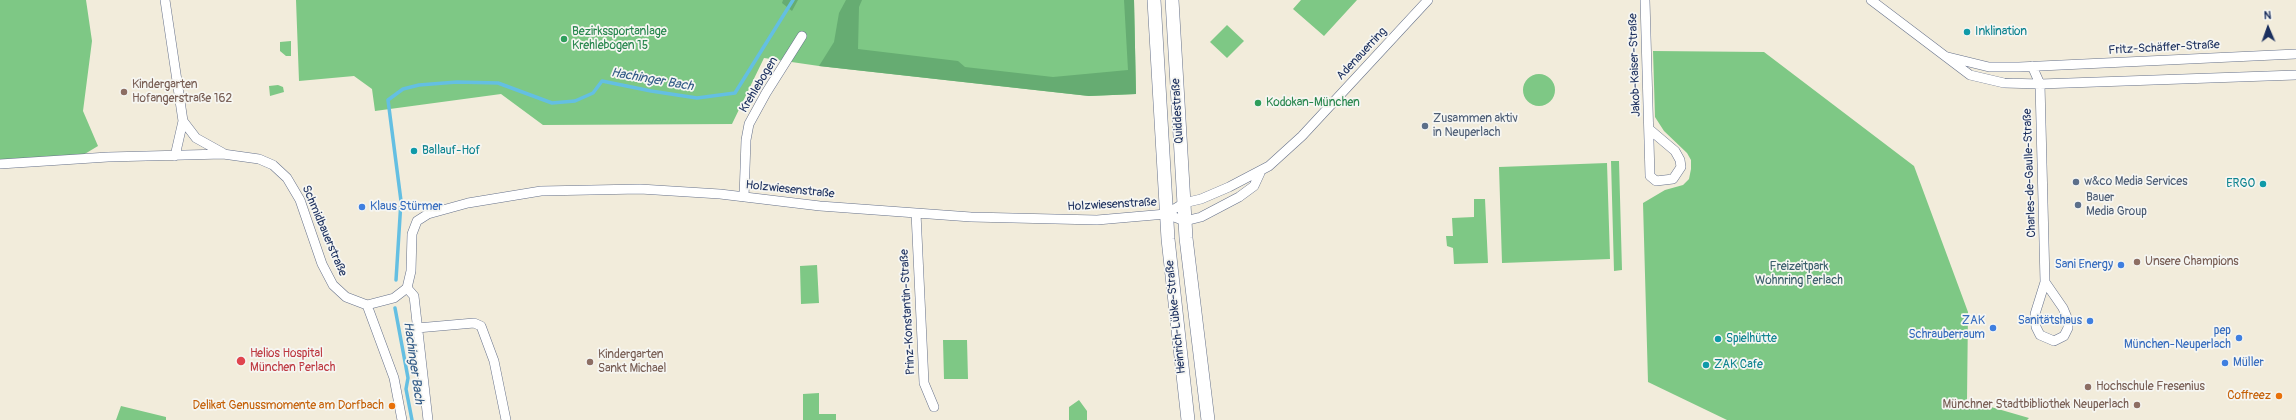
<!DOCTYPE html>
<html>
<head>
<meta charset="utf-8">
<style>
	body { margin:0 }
	#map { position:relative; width:2296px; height:420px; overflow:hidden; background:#f2ecdb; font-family:Pangolin,sans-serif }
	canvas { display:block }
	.north { position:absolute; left:2248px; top:8px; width:40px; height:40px; -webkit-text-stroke:3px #f6f6f2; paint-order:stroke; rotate:358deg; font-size:11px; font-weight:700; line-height:16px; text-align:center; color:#1b2f5e }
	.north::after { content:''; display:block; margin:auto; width:14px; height:18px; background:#1b2f5e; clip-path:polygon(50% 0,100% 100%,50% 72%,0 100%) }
</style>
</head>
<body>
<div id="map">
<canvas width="2296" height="420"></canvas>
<div class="north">N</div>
</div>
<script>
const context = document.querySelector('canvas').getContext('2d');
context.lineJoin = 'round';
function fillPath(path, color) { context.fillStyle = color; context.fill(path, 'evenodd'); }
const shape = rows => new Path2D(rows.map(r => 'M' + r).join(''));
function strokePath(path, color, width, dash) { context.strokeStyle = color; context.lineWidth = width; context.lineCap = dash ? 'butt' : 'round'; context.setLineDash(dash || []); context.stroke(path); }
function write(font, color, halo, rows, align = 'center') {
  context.font = font + ' Pangolin,sans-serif'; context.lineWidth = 3.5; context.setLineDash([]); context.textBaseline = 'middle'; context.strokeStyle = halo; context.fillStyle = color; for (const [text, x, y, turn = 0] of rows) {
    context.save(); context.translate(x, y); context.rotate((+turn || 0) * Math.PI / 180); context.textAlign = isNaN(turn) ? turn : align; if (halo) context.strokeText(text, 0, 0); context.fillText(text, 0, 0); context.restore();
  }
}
fillPath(shape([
	[0,0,86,0,92,41,83,111,98,146,78,158,0,162],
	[296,0,1134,0,1136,94,1089,96,819,66,764,58,732,124,543,125,501,94,375,111,372,89,354,76,299,81],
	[1301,0,1357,0,1324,36,1293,9],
	[1227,25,1244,41,1227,58,1210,42],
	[291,41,291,56,286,56,280,51,280,42],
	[1653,51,1764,52,1914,166,1968,312,1967,400,2029,418,2027,420,1727,420,1648,382,1643,203,1665,190,1683,185,1689,179,1691,169,1691,160,1687,153,1664,131,1655,117],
	'1523 90a16 16 0 1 1 32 0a16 16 0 1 1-32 0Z',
	[278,85,283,87,284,92,270,96,269,86],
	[1611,161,1619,161,1622,270,1614,271],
	[1607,163,1610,259,1502,263,1499,167],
	[1474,199,1485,199,1488,263,1454,264,1453,248,1447,246,1446,236,1453,236,1452,218,1474,217],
	[817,265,819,303,801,304,800,266],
	[943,340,967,340,968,379,944,379],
	[819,393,819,414,836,414,836,420,803,420,803,394],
	[1079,400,1087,411,1087,420,1069,420,1069,407],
	[121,406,166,417,166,420,116,420]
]), '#7ec885');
fillPath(shape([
	[783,0,798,0,792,11,782,3],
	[846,0,862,0,859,7,858,49,958,61,965,67,1053,77,1128,70,1124,0,1134,0,1136,94,1089,96,819,66,834,42,839,13]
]), '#66ac72');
strokePath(shape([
	[396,280,401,201,388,100,403,89,419,85,457,82,498,83,552,103,575,101,593,93,602,81,651,91,697,98,735,93,793,0],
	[395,308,408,378,406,389,412,420]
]), '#64bfe2', 3.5);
const minor = shape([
	[165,0,183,121,175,156],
	[1645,0,1650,176,1656,181,1673,179,1681,167,1680,160,1675,151,1649,129],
	[1871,0,1970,75,2004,83,2040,84,2296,75],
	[1948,57,1989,67,2019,67,2296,54],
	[2032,66,2040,84,2045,282,2035,314,2036,327,2040,335,2054,341,2064,336,2068,328,2068,320,2063,308,2045,282],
	[183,121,196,138,223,153],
	[0,164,108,157,223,154,259,159,273,165,287,178,300,200,322,264,333,285,346,297,367,305],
	[744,197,746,140,749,124,766,93,802,36],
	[916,213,924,383,934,407],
	[1166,214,1185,221,1201,217,1239,197,1254,186,1260,173],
	[407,288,414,296,428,420],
	[367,305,394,298,407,288,411,271,412,234,417,221,428,214,468,203,541,191,640,189,720,194,820,206,971,217,1097,220,1166,214,1184,203,1201,199,1229,187,1269,166,1302,136,1428,0],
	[367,305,394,378,402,420],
	[417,328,474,323,481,326,494,361,506,420]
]);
const secondary = shape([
	[1154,0,1168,239,1188,420],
	[1172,0,1186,238,1208,420]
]);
strokePath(minor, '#66718a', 10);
strokePath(secondary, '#66718a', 14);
strokePath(minor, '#fff', 9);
strokePath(secondary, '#fff', 13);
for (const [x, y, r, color] of [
	[1967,32,4,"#0f9aa8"],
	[564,39,4,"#2e9e5b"],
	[124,92,4,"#8d6e63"],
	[1258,103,4,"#2e9e5b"],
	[1425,126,4,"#5c6f8a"],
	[414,151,4,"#0f9aa8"],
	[2076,182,4,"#5c6f8a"],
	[2263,184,4,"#0f9aa8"],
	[2078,205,4,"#5c6f8a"],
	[362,207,4,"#3f7fe0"],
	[2137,262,4,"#8d6e63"],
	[2121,265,4,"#3f7fe0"],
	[2090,321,4,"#3f7fe0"],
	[1993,328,4,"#3f7fe0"],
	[2239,338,4,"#3f7fe0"],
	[1718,339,4,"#0f9aa8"],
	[241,361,5,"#e0444e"],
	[590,362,4,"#8d6e63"],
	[2225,363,4,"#3f7fe0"],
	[1706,365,4,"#0f9aa8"],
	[2088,387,4,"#8d6e63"],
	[2279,396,4,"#e8710a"],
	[2137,405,4,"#8d6e63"],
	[392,406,4,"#e8710a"]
]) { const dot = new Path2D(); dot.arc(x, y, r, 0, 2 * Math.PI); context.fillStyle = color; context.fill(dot); strokePath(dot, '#f6f6f2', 1.5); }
write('12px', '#27864d', '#f6f6f2', [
	["Bezirkssportanlage",572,32],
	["Krehlebogen 15",572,46],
	["Kodokan-München",1266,103]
], 'left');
write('12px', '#0d838f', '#f6f6f2', [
	["Inklination",1975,32],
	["Ballauf-Hof",422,151],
	["ERGO",2255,184,"right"],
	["Spielhütte",1726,339],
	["ZAK Cafe",1714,365]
], 'left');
write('12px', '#1b2f5e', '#f6f6f2', [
	["Fritz-Schäffer-Straße",2164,48,-3],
	["Adenauerring",1362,54,-47],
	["Jakob-Kaiser-Straße",1635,65,-92],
	["Krehlebogen",759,85,-59],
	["Quiddestraße",1178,111,-93],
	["Charles-de-Gaulle-Straße",2030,173,-92],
	["Holzwiesenstraße",790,190,6],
	["Holzwiesenstraße",1112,205,-3],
	["Schmidbauerstraße",324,231,67],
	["Prinz-Konstantin-Straße",908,312,-93],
	["Heinrich-Lübke-Straße",1176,317,-96]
]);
write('12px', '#785e54', '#f6f6f2', [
	["Kindergarten",132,85],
	["Hofangerstraße 162",132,99],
	["Unsere Champions",2145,262],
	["Kindergarten",598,355],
	["Sankt Michael",598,369],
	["Hochschule Fresenius",2096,387],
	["Münchner Stadtbibliothek Neuperlach",2129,405,"right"]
], 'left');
write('12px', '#4e5e75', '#f6f6f2', [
	["Zusammen aktiv",1433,119],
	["in Neuperlach",1433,133],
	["w&co Media Services",2084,182],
	["Bauer",2086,198],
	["Media Group",2086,212]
], 'left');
write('12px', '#366cbe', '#f6f6f2', [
	["Klaus Stürmer",370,207,"left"],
	["Sani Energy",2113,265],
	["ZAK",1985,321],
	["Schrauberraum",1985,335],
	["Sanitätshaus",2082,321],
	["pep",2231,331],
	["München-Neuperlach",2231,345],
	["Müller",2233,363,"left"]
], 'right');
write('12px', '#395d6a', '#f6f6f2', [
	["Freizeitpark",1799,267],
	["Wohnring Perlach",1799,281]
]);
write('12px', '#be3a42', '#f6f6f2', [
	["Helios Hospital",250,354],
	["München Perlach",250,368]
], 'left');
write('12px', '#c56008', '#f6f6f2', [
	["Coffreez",2271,396],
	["Delikat Genussmomente am Dorfbach",384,406]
], 'right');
write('italic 13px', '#315a86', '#f6f6f2', [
	["Hachinger Bach",652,80,10],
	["Hachinger Bach",413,363,82]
]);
</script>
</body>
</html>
